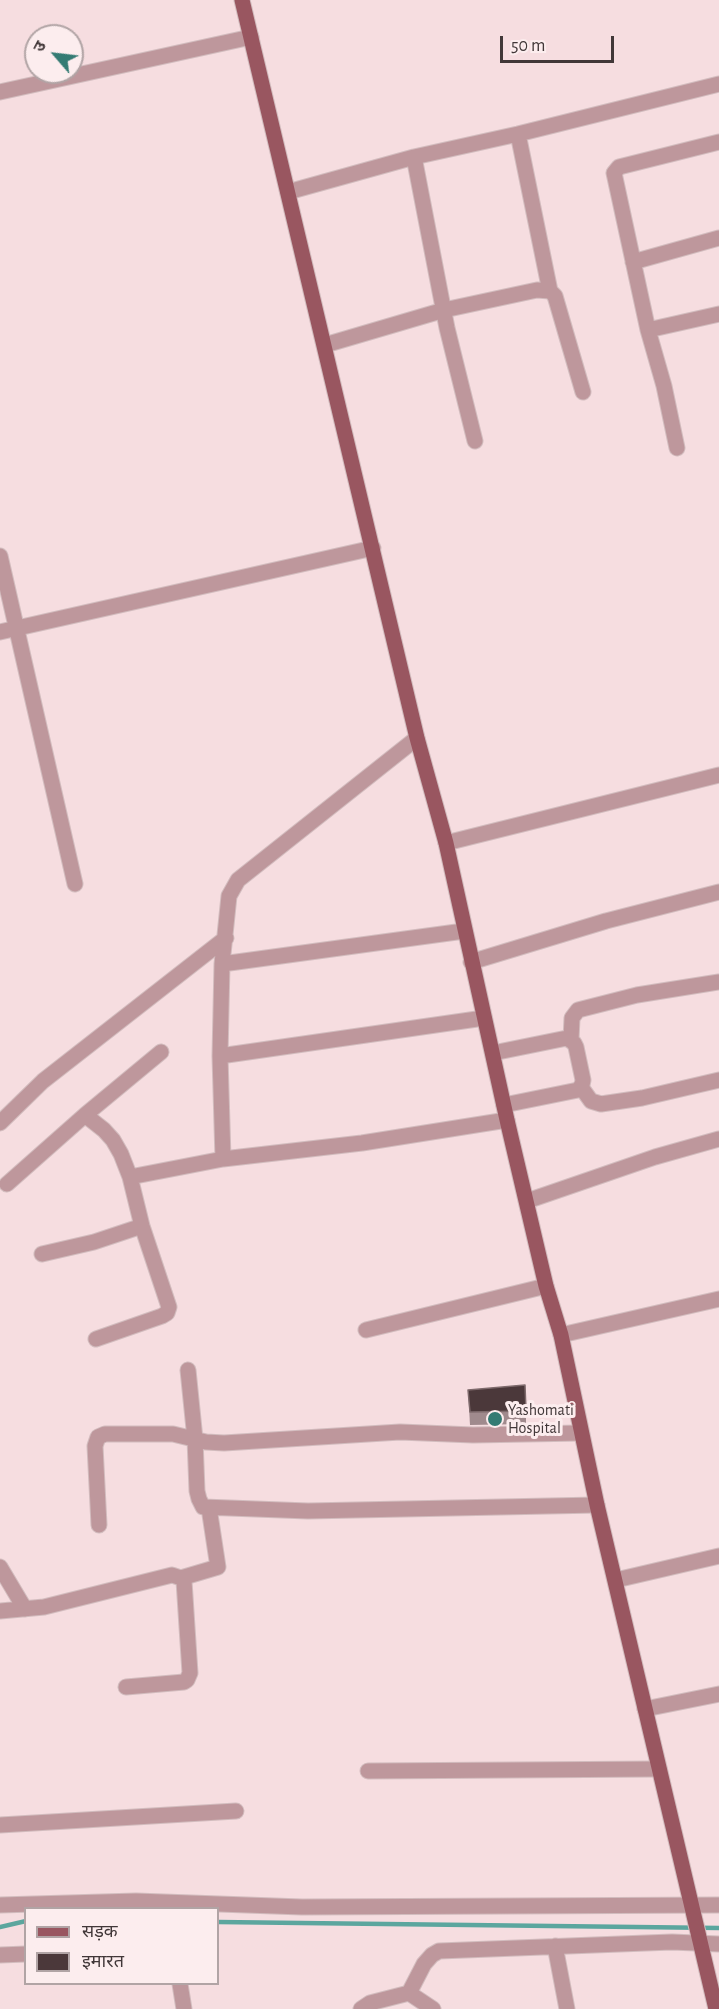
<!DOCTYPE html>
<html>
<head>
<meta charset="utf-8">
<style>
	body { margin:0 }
	#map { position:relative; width:719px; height:2009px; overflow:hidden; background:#f6dde0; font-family:"Alegreya Sans","Noto Sans Devanagari",sans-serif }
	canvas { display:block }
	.legend { position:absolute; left:24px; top:1907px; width:195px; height:78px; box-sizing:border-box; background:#fcedee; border:2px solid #b1a4a5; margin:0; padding:8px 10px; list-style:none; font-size:18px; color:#413738 }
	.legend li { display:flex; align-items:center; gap:12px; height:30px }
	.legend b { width:30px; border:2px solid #b1a4a5 }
	.north { position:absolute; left:24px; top:24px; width:60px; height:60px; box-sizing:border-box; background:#fcedee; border:2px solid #b1a4a5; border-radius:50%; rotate:298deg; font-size:16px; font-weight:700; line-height:24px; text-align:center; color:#413738 }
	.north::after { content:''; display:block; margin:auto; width:21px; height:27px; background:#347b73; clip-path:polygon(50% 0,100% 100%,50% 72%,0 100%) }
	.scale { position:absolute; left:500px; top:36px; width:114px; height:27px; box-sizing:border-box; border:3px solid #413738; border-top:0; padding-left:8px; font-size:18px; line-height:21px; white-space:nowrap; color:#413738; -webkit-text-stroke:4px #fcedee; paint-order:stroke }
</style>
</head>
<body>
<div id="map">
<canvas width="719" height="2009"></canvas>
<ul class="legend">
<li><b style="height:8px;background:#995660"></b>सड़क</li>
<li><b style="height:16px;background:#4b383a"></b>इमारत</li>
</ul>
<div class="north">उ</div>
<div class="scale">50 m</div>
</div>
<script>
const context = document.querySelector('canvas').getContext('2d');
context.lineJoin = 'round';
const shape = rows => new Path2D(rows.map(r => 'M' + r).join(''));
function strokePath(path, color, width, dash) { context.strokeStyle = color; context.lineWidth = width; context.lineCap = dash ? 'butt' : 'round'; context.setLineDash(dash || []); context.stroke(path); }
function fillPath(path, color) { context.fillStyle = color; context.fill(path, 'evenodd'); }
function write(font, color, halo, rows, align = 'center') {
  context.font = font + ' "Alegreya Sans",sans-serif'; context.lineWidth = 6; context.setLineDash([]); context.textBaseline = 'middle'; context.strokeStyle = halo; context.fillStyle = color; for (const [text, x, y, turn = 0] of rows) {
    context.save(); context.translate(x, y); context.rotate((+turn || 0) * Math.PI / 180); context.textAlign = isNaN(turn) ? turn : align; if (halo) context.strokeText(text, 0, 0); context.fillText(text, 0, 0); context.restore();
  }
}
strokePath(shape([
	[218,1922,719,1928],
	[0,1927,26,1921]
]), '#5ca69e', 4.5);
const minor = shape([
	[0,92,251,37],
	[518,134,550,291],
	[414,157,447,328,475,441],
	[288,192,414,157,518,134,719,84],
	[633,262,719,238],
	[648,330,719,314],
	[325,345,444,310,537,290,550,291,555,296,583,392],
	[677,448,664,386,648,330,614,173,619,167,719,142],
	[0,556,75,884],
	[0,632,373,548],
	[446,843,719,775],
	[471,962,606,921,719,892],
	[222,964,464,931],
	[571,1040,572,1018,578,1010,637,995,719,982],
	[493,1053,567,1038,574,1043,576,1047,583,1080,582,1085,578,1090,504,1105],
	[220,1056,484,1018],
	[581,1087,591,1101,601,1104,642,1098,719,1080],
	[85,1115,104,1130,113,1140,121,1154,130,1177,142,1226,169,1307,167,1313,162,1316,96,1339],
	[0,1123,43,1081,226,938],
	[223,1159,220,1056,222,964,229,896,238,880,417,738],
	[130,1177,223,1159,362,1143,507,1120],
	[7,1184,85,1115,161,1052],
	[527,1201,655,1157,719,1139],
	[42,1254,94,1242,142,1226],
	[366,1330,546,1286],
	[561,1335,719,1299],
	[188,1370,195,1439,197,1491,199,1499,203,1507,308,1511,597,1505],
	[99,1525,95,1446,98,1437,105,1434,173,1434,206,1442,224,1443,400,1432,473,1435,581,1433],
	[0,1567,25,1609],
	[181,1578,218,1567,209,1508],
	[616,1580,719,1556],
	[0,1611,44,1607,172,1575,181,1578,184,1581,190,1673,187,1680,184,1682,126,1687],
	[645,1709,719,1694],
	[368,1771,659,1769],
	[0,1825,236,1811],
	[0,1905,136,1901,302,1907,719,1905],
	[555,1946,567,2009],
	[0,1955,26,1954],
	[180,1984,184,2009],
	[409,1993,433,2009],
	[361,2009,370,2003,409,1993,424,1964,432,1955,439,1951,672,1942,719,1944]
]);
const major = shape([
	[242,0,417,738,446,843,507,1120,546,1286,561,1335,597,1505,716,2009]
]);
strokePath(minor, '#d2bcbe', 17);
strokePath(major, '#d2bcbe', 17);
strokePath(minor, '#be979c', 15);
strokePath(major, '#995660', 15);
fillPath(shape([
	[468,1390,526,1411,526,1424,470,1425]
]), '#a08a8d');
const building = shape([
	[525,1385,526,1411,470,1412,468,1390,525,1385]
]);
fillPath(building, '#4b383a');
strokePath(building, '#7e6a6c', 1.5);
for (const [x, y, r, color] of [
	[495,1419,8,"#347b73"]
]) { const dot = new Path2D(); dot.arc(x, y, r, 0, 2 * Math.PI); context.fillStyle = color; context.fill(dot); strokePath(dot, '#fcedee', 2); }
write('16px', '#413738', '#fcedee', [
	["Yashomati",508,1410],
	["Hospital",508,1428]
], 'left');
</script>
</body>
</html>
